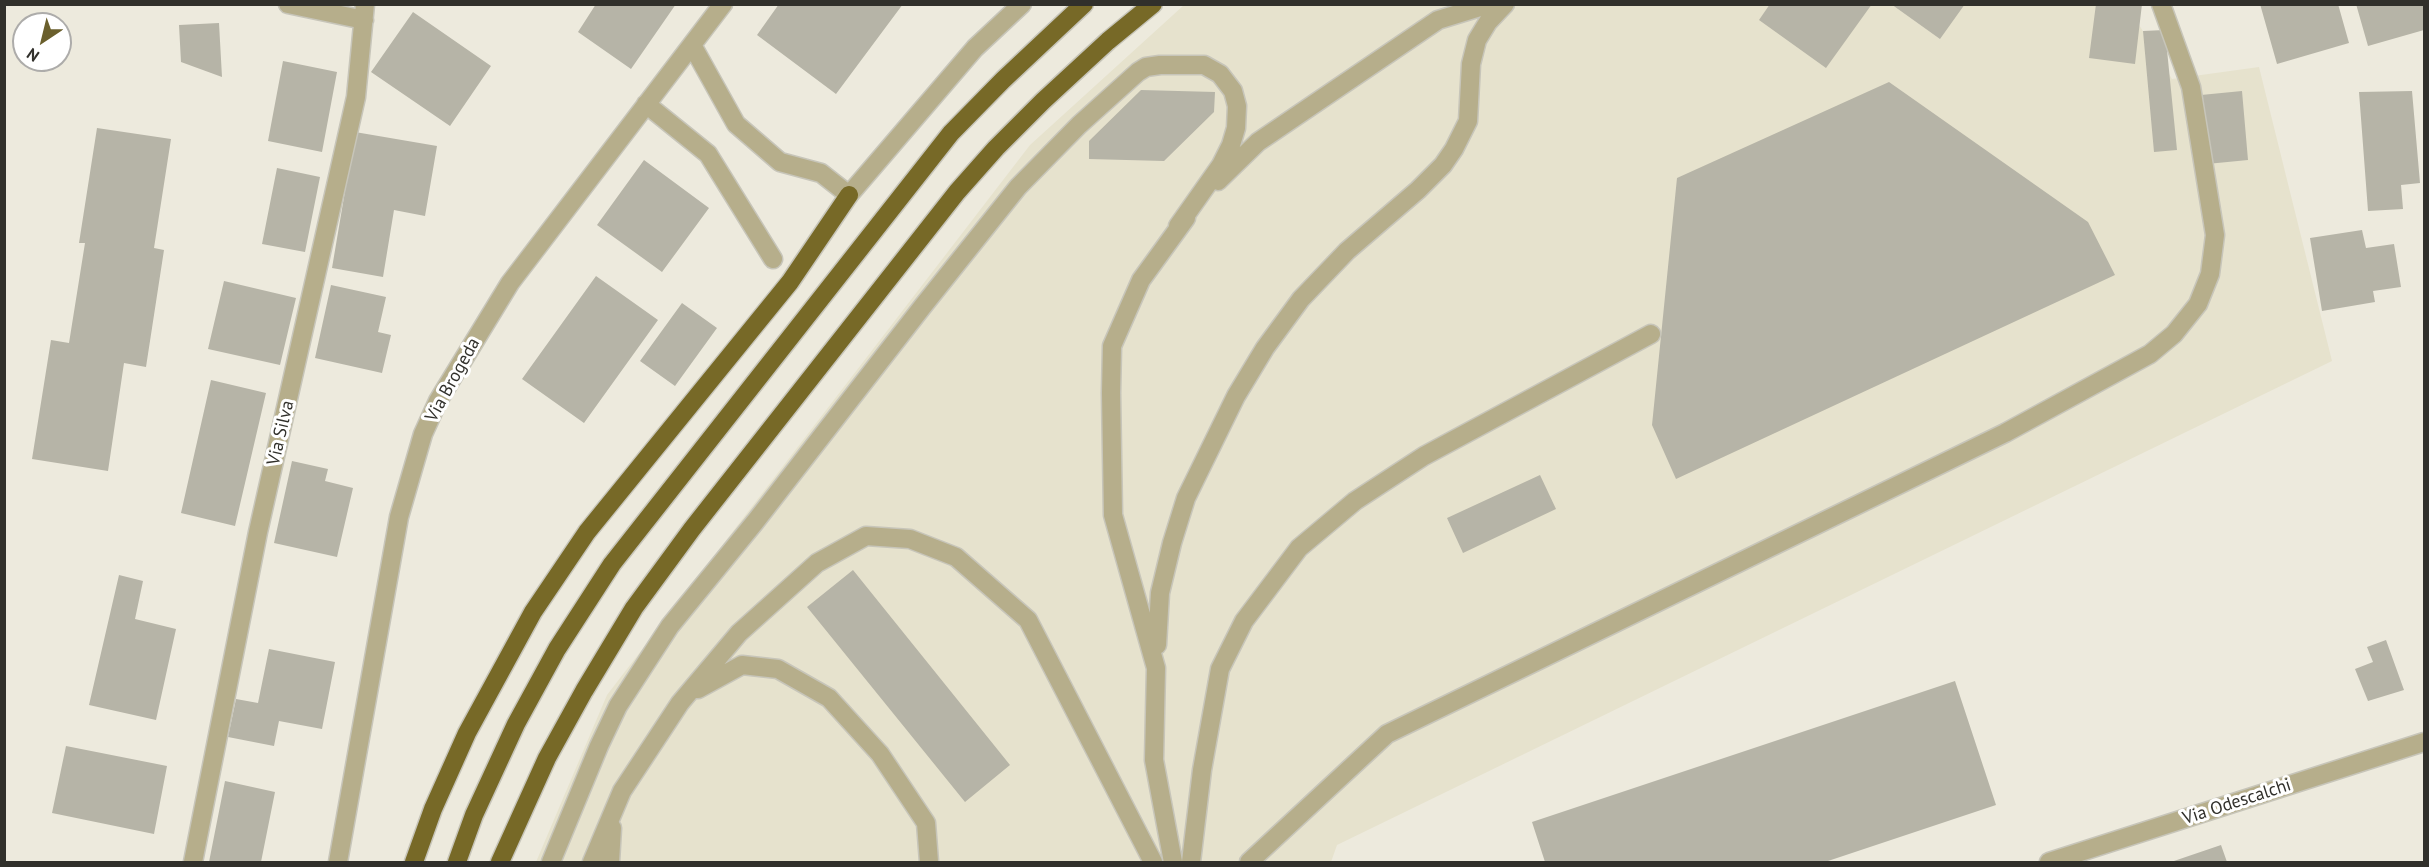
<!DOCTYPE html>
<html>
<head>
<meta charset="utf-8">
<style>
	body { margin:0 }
	#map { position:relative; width:2429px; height:867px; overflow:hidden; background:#edeadd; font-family:"PT Sans",sans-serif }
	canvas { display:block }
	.frame { position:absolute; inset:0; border:6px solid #31302b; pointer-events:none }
	.north { position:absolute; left:12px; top:12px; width:60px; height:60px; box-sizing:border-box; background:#fff; border:2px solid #adacaa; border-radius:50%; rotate:215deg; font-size:16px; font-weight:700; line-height:24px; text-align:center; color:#31302b }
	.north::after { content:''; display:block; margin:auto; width:21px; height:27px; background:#6a5f2c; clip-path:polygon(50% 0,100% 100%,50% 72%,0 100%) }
</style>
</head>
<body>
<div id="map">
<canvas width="2429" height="867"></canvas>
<div class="frame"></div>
<div class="north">N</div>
</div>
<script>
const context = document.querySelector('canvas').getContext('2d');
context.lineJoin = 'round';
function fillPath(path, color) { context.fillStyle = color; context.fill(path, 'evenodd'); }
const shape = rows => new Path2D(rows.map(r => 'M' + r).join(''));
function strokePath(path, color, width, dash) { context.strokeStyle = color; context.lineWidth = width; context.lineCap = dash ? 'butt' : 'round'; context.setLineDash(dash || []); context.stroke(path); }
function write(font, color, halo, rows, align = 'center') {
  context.font = font + ' "PT Sans",sans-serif'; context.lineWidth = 6; context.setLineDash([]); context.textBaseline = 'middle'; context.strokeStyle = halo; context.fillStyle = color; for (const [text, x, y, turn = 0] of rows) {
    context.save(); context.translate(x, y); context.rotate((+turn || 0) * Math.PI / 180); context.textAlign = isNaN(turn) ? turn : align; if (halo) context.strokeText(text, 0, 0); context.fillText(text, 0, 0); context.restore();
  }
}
fillPath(shape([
	[1184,5,2127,5,2172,79,2259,67,2332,361,1337,845,1331,862,536,862,607,695,1030,145]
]), '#e6e2cd');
fillPath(shape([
	[596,4,676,4,631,69,578,32],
	[779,4,903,4,836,94,757,35],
	[1770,4,1872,4,1826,68,1759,20],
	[1891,4,1965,4,1940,39],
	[2096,4,2142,4,2135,64,2089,58],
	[2260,4,2338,4,2349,43,2277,64],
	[2356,4,2424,4,2424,30,2368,46],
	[413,12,491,66,450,126,371,72],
	[219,23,222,77,181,62,179,25],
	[2165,30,2177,150,2154,152,2143,31],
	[283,61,337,72,322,152,268,141],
	[1889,82,2088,222,2115,275,1676,479,1652,425,1677,178],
	[1141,90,1215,92,1214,112,1164,161,1089,159,1089,141],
	[2242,91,2248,160,2207,164,2201,95],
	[2412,91,2420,183,2401,185,2403,209,2368,211,2359,92],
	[97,128,171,139,154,248,164,250,146,367,124,363,108,471,32,459,51,340,69,343,85,243,79,243],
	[355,132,437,146,425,216,394,210,383,277,332,268],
	[644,160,709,208,662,272,597,225],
	[277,168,320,177,305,252,262,244],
	[2362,230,2366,248,2394,244,2401,287,2373,291,2375,302,2322,311,2310,238],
	[596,276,658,320,584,423,522,379],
	[224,281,296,298,280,365,208,349],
	[331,285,386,297,378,332,391,335,382,373,315,358],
	[682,303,717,328,675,386,640,361],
	[211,380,266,393,235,526,181,513],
	[292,461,328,469,325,481,353,488,337,557,274,543],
	[1540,475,1556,509,1463,553,1447,518],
	[853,570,1010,765,965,802,807,607],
	[119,575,143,581,135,619,176,629,156,720,89,705],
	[2386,640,2404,690,2368,701,2355,669,2373,662,2367,647],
	[269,649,335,662,322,729,279,721,274,746,228,737,236,699,258,703],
	[1955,681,1996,805,1825,862,1545,862,1532,822],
	[66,746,167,766,154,834,52,813],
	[225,781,275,792,261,862,209,862],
	[2221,845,2227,862,2171,862]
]), '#b6b4a7');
const minor = shape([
	[288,4,364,20],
	[692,45,736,124,780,162,821,173,849,195,975,48,1022,4],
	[646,104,708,154,773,259],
	[1218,181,1258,142,1438,20,1490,4],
	[1157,645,1160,593,1172,543,1186,498,1236,396,1265,348,1301,299,1347,251,1418,190,1443,165,1454,149,1468,121,1471,64,1477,40,1488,22,1505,4],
	[698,689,742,665,778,669,829,698,880,754,926,823,929,862],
	[193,862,258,532,356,97,365,4],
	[338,862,399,517,423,434,438,401,510,283,723,4],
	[551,862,599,746,618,706,670,626,755,522,923,306,1018,187,1079,125,1138,72,1146,67,1160,65,1204,65,1220,74,1233,91,1237,106,1236,128,1231,145,1221,165,1178,226],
	[592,862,622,791,680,703,739,633,817,563,866,536,910,539,956,557,1028,620,1153,862],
	[610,862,612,828],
	[1173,862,1154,760,1156,668,1113,515,1111,393,1112,346,1141,280,1186,218],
	[1191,862,1202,770,1220,669,1244,621,1299,548,1355,501,1424,456,1651,334],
	[1249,862,1387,734,2005,433,2150,354,2174,334,2198,304,2210,274,2215,235,2191,87,2161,4],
	[2049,862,2424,742]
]);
const highway = shape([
	[414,862,433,809,467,733,533,612,587,532,790,282,849,195],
	[457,862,474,815,516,724,557,649,612,564,951,133,1003,80,1084,4],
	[500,862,547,758,584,691,634,608,692,529,957,192,996,148,1043,101,1108,41,1153,4]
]);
strokePath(minor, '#c7c5b9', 21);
strokePath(highway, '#c7c5b9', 21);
strokePath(minor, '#b6ae8b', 18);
strokePath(highway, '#776927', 18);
write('18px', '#31302b', '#fff', [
	["Via Brogeda",453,380,-61],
	["Via Silva",281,433,-77],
	["Via Odescalchi",2237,802,-18]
]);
</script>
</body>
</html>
